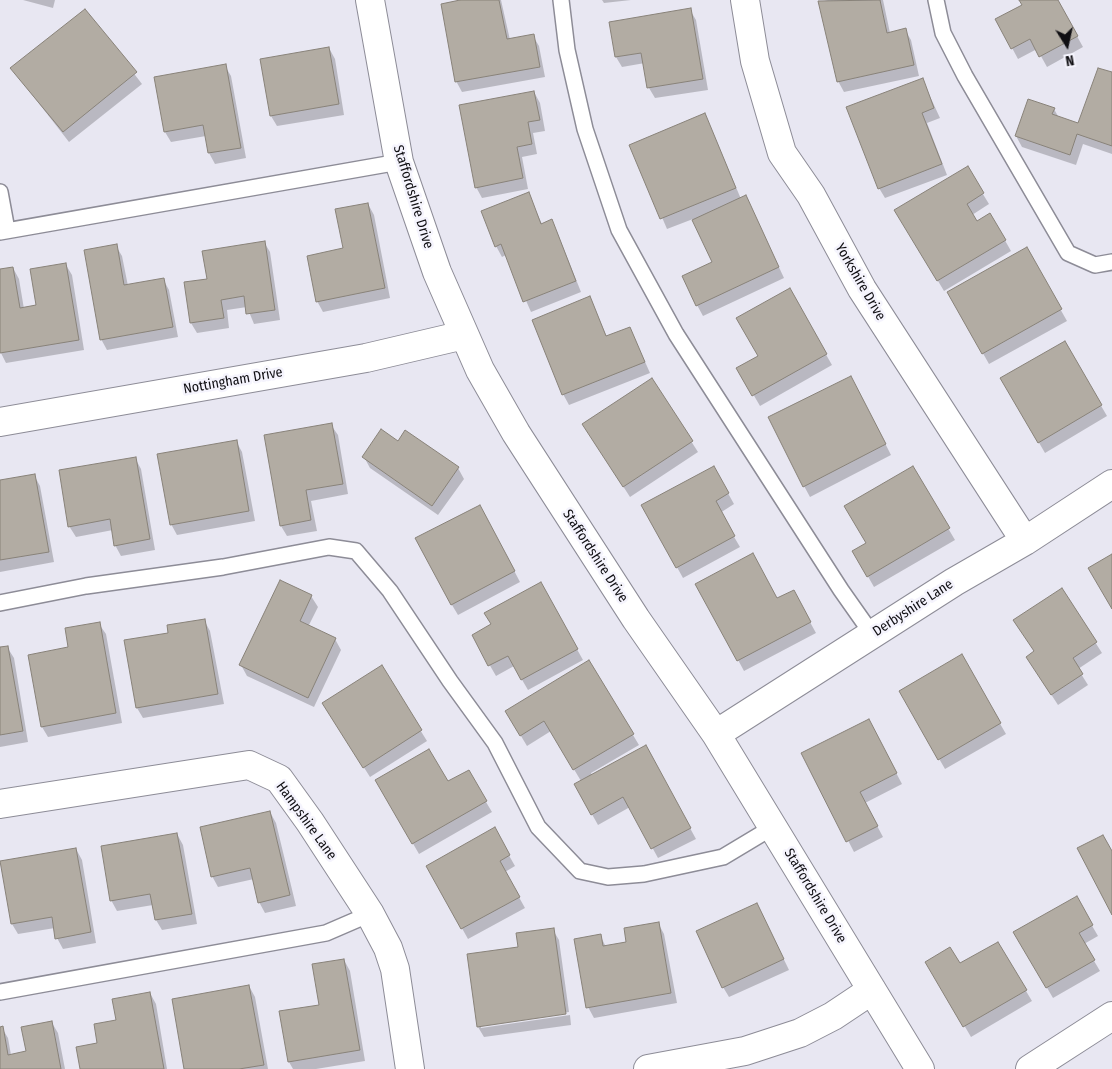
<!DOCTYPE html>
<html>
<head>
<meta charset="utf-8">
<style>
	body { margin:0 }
	#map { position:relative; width:1112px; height:1069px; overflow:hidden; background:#e8e7f2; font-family:"Fira Sans Condensed",sans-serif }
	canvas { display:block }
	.north { position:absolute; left:1042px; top:20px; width:50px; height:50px; -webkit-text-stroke:4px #f5f4fd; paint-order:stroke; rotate:170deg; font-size:14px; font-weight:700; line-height:20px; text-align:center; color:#100f13 }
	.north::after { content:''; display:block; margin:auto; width:18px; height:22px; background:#100f13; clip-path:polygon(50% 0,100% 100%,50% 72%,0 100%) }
</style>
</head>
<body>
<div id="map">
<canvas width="1112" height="1069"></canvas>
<div class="north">N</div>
</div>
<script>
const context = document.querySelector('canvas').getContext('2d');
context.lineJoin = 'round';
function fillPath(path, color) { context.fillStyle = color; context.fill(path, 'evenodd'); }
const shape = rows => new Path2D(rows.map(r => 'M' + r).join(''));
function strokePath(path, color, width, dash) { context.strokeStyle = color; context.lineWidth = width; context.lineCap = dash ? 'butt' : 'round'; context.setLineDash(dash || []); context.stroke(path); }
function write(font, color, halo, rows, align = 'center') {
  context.font = font + ' "Fira Sans Condensed",sans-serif'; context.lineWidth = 5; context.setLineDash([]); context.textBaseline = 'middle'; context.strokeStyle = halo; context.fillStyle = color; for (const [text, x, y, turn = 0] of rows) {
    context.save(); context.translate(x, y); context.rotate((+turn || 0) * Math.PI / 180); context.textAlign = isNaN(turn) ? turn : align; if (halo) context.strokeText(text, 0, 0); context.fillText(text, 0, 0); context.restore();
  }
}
fillPath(shape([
	[23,0,55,0,53,8],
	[467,0,501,0,510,40,533,36,539,46,545,77,462,92,456,81],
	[602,0,631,0,604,3],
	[828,0,883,0,890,33,905,30,911,40,919,76,844,92,838,81,820,2],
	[1021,0,1057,0,1083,47,1047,67,1037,49,1018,59,997,20,1024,6],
	[85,10,142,84,69,142,12,69],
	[690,10,696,20,708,90,655,98,649,88,645,63,622,67,616,57,610,23],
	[329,48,335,59,344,115,277,126,271,116],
	[225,66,231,76,246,158,215,164,209,153,206,136,171,142,165,132],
	[1112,74,1112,154,1083,144,1076,165,1022,147,1016,136,1054,109,1059,118,1079,125],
	[922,79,940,118,927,123,947,175,885,198,879,188],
	[534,92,540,103,545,131,533,133,537,154,522,157,528,189,482,198,476,187],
	[710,126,741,199,751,207,784,278,703,316,697,305,714,262,693,219,667,229,631,145],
	[967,168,989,204,972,215,977,222,990,214,1011,251,944,291,896,211],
	[528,194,542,224,551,221,557,232,581,292,531,312,506,255,502,257,496,246],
	[368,204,374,215,390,298,323,312,317,301],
	[264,242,270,252,280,320,254,324,247,307,227,310,229,328,197,333,191,323,208,280],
	[116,246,122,256,128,286,163,279,169,290,178,337,107,350,101,339],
	[1026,249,1067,321,989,364,949,293],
	[66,265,72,275,84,350,6,363,0,351,0,271,13,268,19,279,24,309,37,306],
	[789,290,832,365,760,406,738,368,759,356],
	[590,298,607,337,630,328,650,373,569,405,563,394],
	[1064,342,1107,416,1045,453,1002,379],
	[652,380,698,452,630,497,590,435],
	[857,388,891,455,810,497,804,486],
	[331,425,338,435,348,494,311,501,317,531,287,536,281,526],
	[236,441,242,452,255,521,177,535,171,524],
	[398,442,458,468,464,479,438,515,370,468,364,457],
	[135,458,141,469,155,550,121,556,115,545,113,530,76,537,69,526],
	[912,467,955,540,874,587,854,552,867,544],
	[714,468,734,504,720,513,740,547,683,578,643,506],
	[34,475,40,486,54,562,0,572,0,481],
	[486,517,520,582,458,615,452,605],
	[697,584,799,602,816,633,744,671],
	[1062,590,1102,653,1078,669,1088,685,1058,705,1034,668,1035,652],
	[546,594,583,660,528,690,514,666,496,676,473,636],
	[311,596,318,607,308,627,335,639,341,650,314,707,247,676,241,665],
	[204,620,210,631,224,704,143,718,137,708,126,641,170,634],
	[99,624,106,634,122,723,48,737,42,727,70,648],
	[7,647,14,658,28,742,0,747,0,649],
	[961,656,1006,734,945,769,900,691],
	[589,662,639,745,591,773,592,775,651,757,696,839,658,858,630,807,598,825,575,784,581,781,551,731,527,746,506,711],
	[381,667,427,741,370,777,330,714],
	[874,731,902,784,865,803,883,837,854,852,803,753],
	[468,772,492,812,419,854,377,781,448,783],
	[270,812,276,823,296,906,265,913,259,902,254,879,218,887,212,876],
	[494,829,515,866,505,872,525,908,468,939,427,866],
	[177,834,183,845,197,924,162,930,156,920,153,905,117,911,111,900],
	[76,849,82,860,96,943,63,949,57,938,55,928,18,934,12,924],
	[1076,898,1098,936,1084,944,1100,971,1053,998,1015,933],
	[757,904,789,970,729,997,723,987],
	[658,923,664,934,677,1003,594,1018,588,1007,600,935,606,947,628,943],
	[553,930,559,940,569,1012,481,1025,481,1028,570,1015,571,1025,484,1037,478,1027,519,948],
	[997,943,1032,1001,971,1037,927,962,960,965],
	[344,960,350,971,365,1061,316,1069,293,1069,289,1062],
	[249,986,255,997,268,1069,185,1069],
	[150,993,156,1004,167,1069,82,1069,118,1021],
	[52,1023,58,1033,65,1069,0,1069,0,1028,2,1028,8,1038,11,1055,27,1052]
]), '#0003');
const building = shape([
	[460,0,499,0,507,39,534,34,540,67,455,82,441,4,460,0],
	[880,0,887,33,906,28,914,65,837,82,818,1,880,0],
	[1019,0,1058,0,1078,36,1039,57,1030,39,1011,49,995,19,1022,5,1019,0],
	[691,8,703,79,647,88,641,53,615,57,609,22,691,8],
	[85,9,137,72,63,132,10,68,85,9],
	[329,47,339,104,270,116,260,59,329,47],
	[226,64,241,148,208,153,203,125,164,132,154,77,226,64],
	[1098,68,1112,72,1112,146,1077,134,1070,155,1015,136,1028,99,1055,108,1052,114,1078,123,1098,68],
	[923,78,934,108,922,113,942,164,878,189,846,107,923,78],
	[534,91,540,120,528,122,532,144,517,147,523,178,475,188,459,105,534,91],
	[705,113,736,188,660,219,629,145,705,113],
	[968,166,984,193,967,204,977,221,990,213,1006,240,937,281,894,210,968,166],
	[529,192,541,224,552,219,576,281,523,302,501,244,495,247,481,211,529,192],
	[746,195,779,267,696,306,682,276,712,262,692,220,746,195],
	[368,203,385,288,316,302,307,256,343,248,335,209,368,203],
	[265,241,275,310,246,314,244,296,221,300,224,318,190,323,184,282,207,279,202,251,265,241],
	[117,244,124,285,164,278,173,327,100,340,84,250,117,244],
	[1027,247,1062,309,982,354,947,292,1027,247],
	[66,263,79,340,0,353,0,269,13,267,20,308,36,305,30,269,66,263],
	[790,288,827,354,752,396,736,368,758,356,736,318,790,288],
	[590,296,606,336,630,327,645,362,562,395,532,320,590,296],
	[1065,341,1102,405,1038,443,1000,378,1065,341],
	[851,376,886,444,803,487,768,417,851,376],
	[652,378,693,441,623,487,582,424,652,378],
	[332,423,343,484,306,490,311,520,280,526,264,435,332,423],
	[381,429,398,441,405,430,459,467,432,506,362,457,381,429],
	[237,440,249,511,170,525,157,454,237,440],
	[136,457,150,539,114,546,110,519,68,527,59,470,136,457],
	[714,466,729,493,716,501,735,536,676,568,641,505,714,466],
	[913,466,950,528,867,577,852,551,866,543,844,506,913,466],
	[35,474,49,552,0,560,0,480,35,474],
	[480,505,515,571,451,605,415,538,480,505],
	[753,553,777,598,794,590,811,622,737,661,695,584,753,553],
	[1112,554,1112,609,1088,568,1112,554],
	[280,580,312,595,300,621,336,638,308,698,239,665,280,580],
	[541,582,578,649,521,680,508,656,488,666,472,635,491,624,484,613,541,582],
	[1062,588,1097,642,1073,658,1083,674,1051,695,1026,657,1034,651,1013,620,1062,588],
	[205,619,218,694,136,708,124,640,168,633,167,625,205,619],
	[100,622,116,713,41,727,28,655,68,647,65,628,100,622],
	[8,646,23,731,0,735,0,647,8,646],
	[962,654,1001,723,938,760,899,691,962,654],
	[589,660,634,734,573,770,544,721,520,736,505,711,589,660],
	[382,665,422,730,363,768,322,703,382,665],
	[869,719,897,773,860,792,878,826,846,842,801,753,869,719],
	[646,745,691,828,651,849,623,797,591,815,574,784,646,745],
	[429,749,448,781,469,770,487,801,412,844,375,780,429,749],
	[270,811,290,895,258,903,250,868,211,877,200,827,270,811],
	[495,827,510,855,500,861,520,897,461,929,426,866,495,827],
	[177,833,192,914,155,920,150,894,110,901,101,846,177,833],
	[1103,835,1112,851,1112,915,1077,848,1103,835],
	[76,848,91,932,55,939,52,917,11,924,0,861,76,848],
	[1077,896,1093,925,1079,933,1095,960,1046,988,1013,932,1077,896],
	[757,903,784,959,722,988,696,931,757,903],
	[659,922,671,993,586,1008,574,939,601,934,603,946,626,942,624,928,659,922],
	[554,928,566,1014,477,1027,467,954,518,947,516,933,554,928],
	[998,942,1027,990,963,1027,925,962,950,947,960,963,998,942],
	[344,959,360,1050,288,1062,279,1011,319,1005,312,964,344,959],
	[249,985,264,1065,239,1069,184,1069,172,999,249,985],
	[150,992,164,1069,80,1069,76,1047,97,1043,94,1024,116,1020,112,999,150,992],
	[52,1021,61,1069,0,1069,0,1027,3,1026,8,1055,26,1051,21,1027,52,1021]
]);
fillPath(building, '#b2aca3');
strokePath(building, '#888279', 1);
const lane = shape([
	[561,0,567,50,585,129,619,230,676,334,841,590,872,634],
	[936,0,943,33,965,76,1068,253,1095,265,1112,262],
	[0,192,7,230],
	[0,232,399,162],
	[0,603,86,586,223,567,329,547,356,551,390,591,450,681,495,743,538,827,580,871,608,877,644,874,723,857,773,827],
	[0,992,326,933,370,914]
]);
const street = shape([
	[370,0,399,162,437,272,480,370,516,433,636,619,716,734,920,1069],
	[745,0,755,61,782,153,811,195,862,289,1025,541],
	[0,422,366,358,464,335],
	[716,734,954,582,1025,541,1112,484],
	[0,804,249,765,279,779,310,822,370,914,388,948,395,969,410,1069],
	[648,1069,745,1051,800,1033,833,1016,872,990],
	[1030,1069,1112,1016]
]);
strokePath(lane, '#8d8c97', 18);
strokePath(street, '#8d8c97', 30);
strokePath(lane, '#fff', 15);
strokePath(street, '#fff', 28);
write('14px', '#100f13', '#f5f4fd', [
	["Staffordshire Drive",413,197,73],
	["Yorkshire Drive",860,282,60],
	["Nottingham Drive",233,381,-10],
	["Staffordshire Drive",595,556,57],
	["Derbyshire Lane",913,608,-33],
	["Hampshire Lane",306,821,54],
	["Staffordshire Drive",815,896,59]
]);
</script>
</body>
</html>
